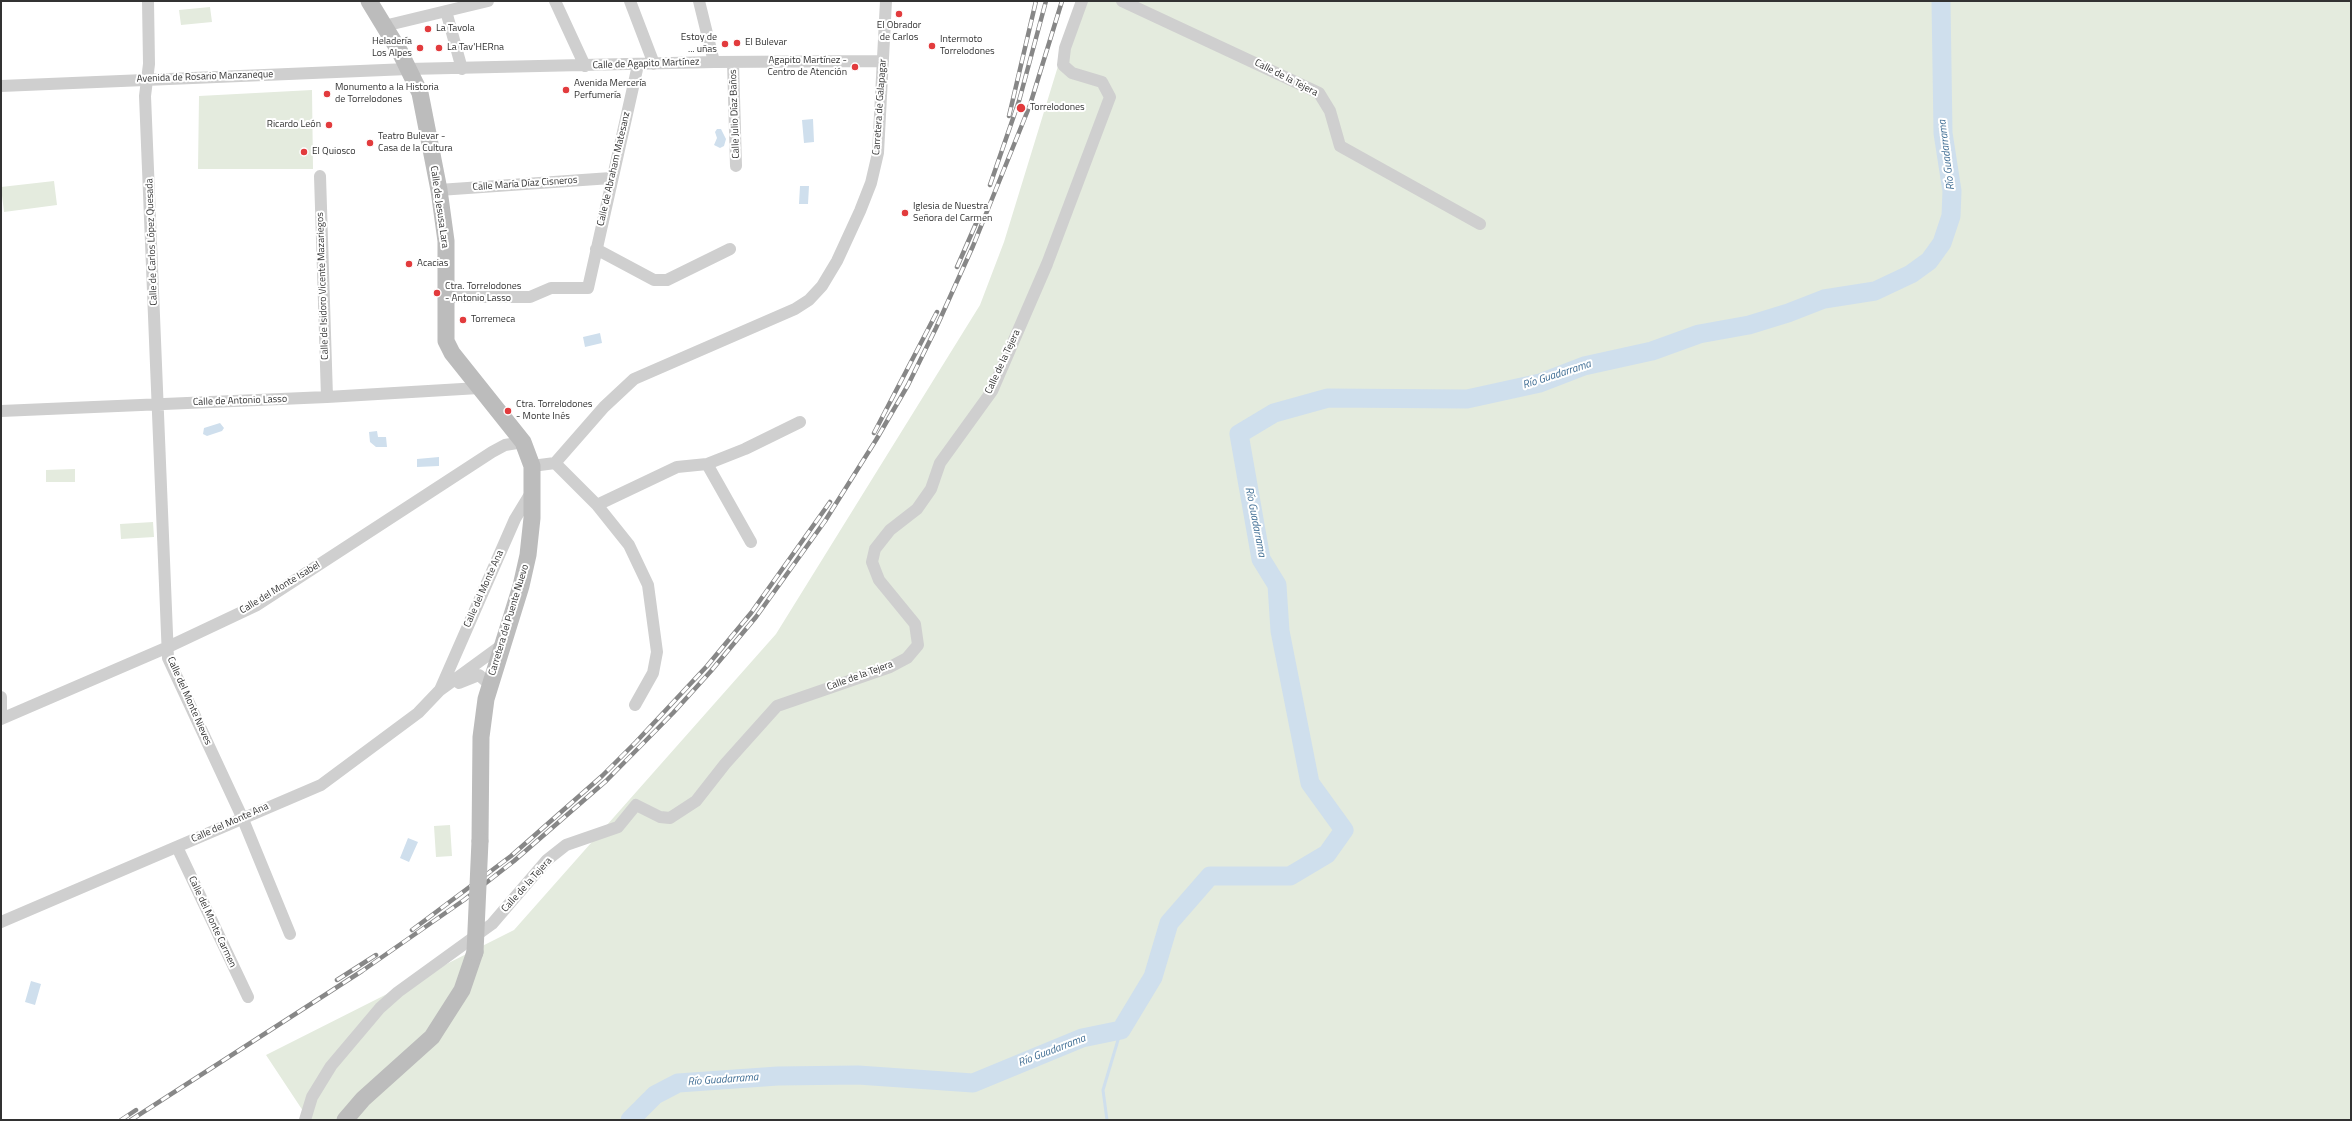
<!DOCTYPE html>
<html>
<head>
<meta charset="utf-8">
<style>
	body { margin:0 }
	#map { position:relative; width:2352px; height:1121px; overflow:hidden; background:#fff; font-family:"Titillium Web",sans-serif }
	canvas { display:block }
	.frame { position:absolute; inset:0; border:2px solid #323232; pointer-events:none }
</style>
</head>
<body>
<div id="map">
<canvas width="2352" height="1121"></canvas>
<div class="frame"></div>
</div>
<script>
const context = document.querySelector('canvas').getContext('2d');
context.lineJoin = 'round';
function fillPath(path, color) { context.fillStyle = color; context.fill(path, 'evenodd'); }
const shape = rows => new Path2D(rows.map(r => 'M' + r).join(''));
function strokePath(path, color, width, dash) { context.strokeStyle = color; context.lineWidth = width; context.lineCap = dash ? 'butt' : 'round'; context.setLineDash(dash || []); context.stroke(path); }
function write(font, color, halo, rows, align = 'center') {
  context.font = font + ' "Titillium Web",sans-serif'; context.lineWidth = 4; context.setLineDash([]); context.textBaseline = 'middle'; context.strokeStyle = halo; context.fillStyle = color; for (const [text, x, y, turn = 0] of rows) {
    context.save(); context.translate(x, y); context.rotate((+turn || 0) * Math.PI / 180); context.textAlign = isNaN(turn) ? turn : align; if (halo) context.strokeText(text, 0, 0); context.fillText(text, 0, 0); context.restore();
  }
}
fillPath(shape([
	[1078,1,2351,1,2351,1120,309,1120,266,1055,514,930,776,634,980,305,1004,242],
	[210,7,212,22,181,25,179,10],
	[312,90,313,169,198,169,199,96],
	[54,181,57,205,4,212,1,187],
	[75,469,75,482,46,482,46,470],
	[153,522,154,537,121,539,120,524],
	[450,825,452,856,436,857,434,826]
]), '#e4ebde');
fillPath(shape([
	[813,119,814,142,804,143,802,120],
	[717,129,721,129,726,139,724,146,720,148,714,145,717,138,715,132],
	[800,186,809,186,808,204,799,204],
	[600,333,602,343,585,347,583,337],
	[220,423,224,428,222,431,207,436,203,434,204,428],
	[377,431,378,437,386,437,387,447,376,447,370,442,369,432],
	[439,457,439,466,417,467,417,459],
	[408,838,418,842,409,862,400,858],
	[31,981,41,984,35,1005,25,1002]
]), '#cfdfed');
strokePath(shape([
	[1107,1120,1103,1090,1121,1030]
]), '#cfdfed', 3);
strokePath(shape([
	[630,1120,655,1095,678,1083,778,1076,858,1075,973,1083,1082,1038,1121,1030,1153,977,1169,923,1210,876,1290,876,1327,854,1344,830,1310,783,1280,631,1277,585,1261,559,1239,434,1274,413,1328,398,1467,399,1540,383,1584,366,1652,351,1699,334,1749,325,1788,313,1824,299,1875,291,1911,274,1929,261,1942,243,1951,216,1952,191,1943,133,1941,1]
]), '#cfdfed', 19);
strokePath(shape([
	[148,1,149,64,145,96,168,658,242,817,290,934],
	[555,1,585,66],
	[630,1,654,64],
	[699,1,714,62],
	[1122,1,1319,93,1330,111,1340,146,1480,224],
	[446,11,462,69],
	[384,26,488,1],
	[733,62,736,166],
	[1,86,408,69,714,62,883,61],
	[320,176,327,397],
	[439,190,611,178],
	[596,249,654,280,667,280,730,249],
	[445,297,530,297,551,288,588,288,638,65],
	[1,411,327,397,479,388],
	[555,463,597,505,629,545,648,585,657,652,653,673,635,705],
	[707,464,751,542],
	[532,466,555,463,604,407,634,379,795,309,809,300,822,286,837,261,860,211,871,183,878,153,886,1],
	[597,505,677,467,707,464,745,449,800,422],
	[459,683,479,675,489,684],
	[440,690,515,519,532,491],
	[1,697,1,718],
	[1,719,168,647,257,605,492,452,505,445,523,442],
	[177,847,248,997],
	[1,922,321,785,418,713,439,691,502,645],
	[305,1120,312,1097,331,1066,380,1008,398,992,492,924,547,860,566,845,618,827,636,805,660,817,670,818,696,801,725,764,777,706,890,667,907,658,918,645,915,624,879,580,872,562,875,549,890,530,917,509,931,489,940,463,992,391,1047,264,1110,97,1102,82,1072,73,1063,65,1065,48,1082,1]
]), '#cfcfcf', 12);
strokePath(shape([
	[369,1,400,52,420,93,439,190,446,241,446,341,452,353,523,442,532,466,532,518,528,555,521,586,486,699,481,737,480,841],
	[345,1120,363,1099,432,1037,462,990,475,952]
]), '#bcbcbc', 17);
const rail = shape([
	[1009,116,1036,1],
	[990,185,1019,101,1046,1],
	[957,267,978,219],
	[874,433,937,312],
	[412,930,511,856,602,776,636,742,707,666,751,613,830,502],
	[337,980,376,955],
	[121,1120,136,1110],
	[131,1120,362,971,464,900,514,861,606,781,673,713,711,671,756,617,825,521,876,440,908,385,936,328,973,246,1030,105,1062,1]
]);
strokePath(rail, '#878787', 4.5);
strokePath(rail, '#fff', 3, [9]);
strokePath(shape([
	[475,952,480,841]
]), '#bcbcbc', 17);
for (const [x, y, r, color] of [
	[899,14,4,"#e23b3d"],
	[428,29,4,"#e23b3d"],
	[737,43,4,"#e23b3d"],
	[725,44,4,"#e23b3d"],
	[932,46,4,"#e23b3d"],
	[420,48,4,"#e23b3d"],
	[439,48,4,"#e23b3d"],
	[855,67,4,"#e23b3d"],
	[566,90,4,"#e23b3d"],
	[327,94,4,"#e23b3d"],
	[1021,108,5,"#e23b3d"],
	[329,125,4,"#e23b3d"],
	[370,143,4,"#e23b3d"],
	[304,152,4,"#e23b3d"],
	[905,213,4,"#e23b3d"],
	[409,264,4,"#e23b3d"],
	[437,293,4,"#e23b3d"],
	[463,320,4,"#e23b3d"],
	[508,411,4,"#e23b3d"]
]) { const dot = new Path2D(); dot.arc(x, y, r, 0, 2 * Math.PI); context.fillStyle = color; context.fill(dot); strokePath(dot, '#fff', 1.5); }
write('10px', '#323232', '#fff', [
	["El Obrador",899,26,"center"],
	["de Carlos",899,38,"center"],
	["La Tavola",436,29],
	["Estoy de",717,38,"right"],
	["... uñas",717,50,"right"],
	["Intermoto",940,40],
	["Torrelodones",940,52],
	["Heladería",412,42,"right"],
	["Los Alpes",412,54,"right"],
	["El Bulevar",745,43],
	["La Tav'HERna",447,48],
	["Agapito Martínez -",847,61,"right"],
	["Centro de Atención",847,73,"right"],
	["Avenida Mercería",574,84],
	["Perfumería",574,96],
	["Monumento a la Historia",335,88],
	["de Torrelodones",335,100],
	["Torrelodones",1030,108],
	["Ricardo León",321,125,"right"],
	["Teatro Bulevar -",378,137],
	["Casa de la Cultura",378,149],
	["El Quiosco",312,152],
	["Iglesia de Nuestra",913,207],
	["Señora del Carmen",913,219],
	["Acacias",417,264],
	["Ctra. Torrelodones",445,287],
	["- Antonio Lasso",445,299],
	["Torremeca",471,320],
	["Ctra. Torrelodones",516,405],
	["- Monte Inés",516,417]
], 'left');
write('10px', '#323232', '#fff', [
	["Calle de Agapito Martínez",646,64,-2],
	["Avenida de Rosario Manzaneque",205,77,-2],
	["Calle de la Tejera",1286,78,27],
	["Carretera de Galapagar",880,107,-86],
	["Calle Julio Díaz Baños",735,114,-92],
	["Calle de Abraham Matesanz",614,169,-77],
	["Calle María Díaz Cisneros",525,184,-4],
	["Calle de Jesusa Lara",439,207,82],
	["Calle de Carlos López Quesada",152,242,-92],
	["Calle de Isidoro Vicente Mazariegos",323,286,-92],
	["Calle de la Tejera",1003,362,-65],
	["Calle de Antonio Lasso",240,401,-2],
	["Calle del Monte Isabel",280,588,-31],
	["Calle del Monte Ana",484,589,-66],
	["Carretera del Puente Nuevo",509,620,-73],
	["Calle de la Tejera",860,676,-20],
	["Calle del Monte Nieves",189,701,66],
	["Calle del Monte Ana",230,823,-24],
	["Calle de la Tejera",527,885,-48],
	["Calle del Monte Carmen",212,922,65]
]);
write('italic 11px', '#406e94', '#fff', [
	["Río Guadarrama",1947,155,-97],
	["Río Guadarrama",1557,375,-18],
	["Río Guadarrama",1255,522,79],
	["Río Guadarrama",1052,1051,-21],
	["Río Guadarrama",723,1080,-4]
]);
</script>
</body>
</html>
